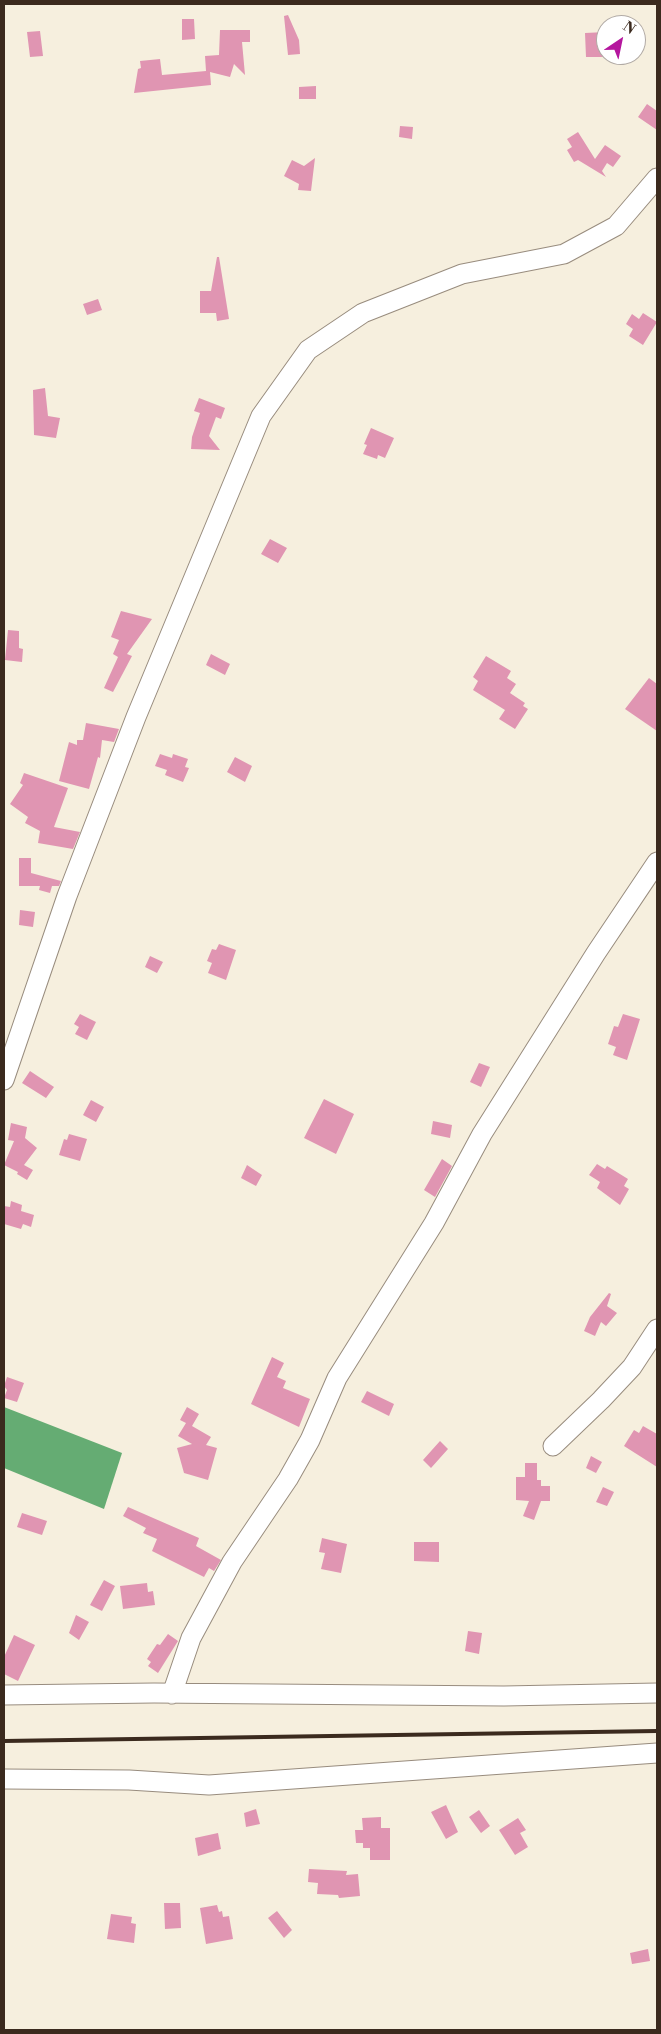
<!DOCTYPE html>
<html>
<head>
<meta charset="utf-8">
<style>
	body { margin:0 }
	#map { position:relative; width:661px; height:2034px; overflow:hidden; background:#f6efde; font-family:"Libre Bodoni",serif }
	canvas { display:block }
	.frame { position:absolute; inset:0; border:5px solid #3b2a1e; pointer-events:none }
	.north { position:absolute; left:596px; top:15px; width:50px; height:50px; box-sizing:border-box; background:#fff; border:1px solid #b1aaa5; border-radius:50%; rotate:34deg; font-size:14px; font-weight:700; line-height:20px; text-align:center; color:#3b2a1e }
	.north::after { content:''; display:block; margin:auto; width:18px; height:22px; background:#b5179e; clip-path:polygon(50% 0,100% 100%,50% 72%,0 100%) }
</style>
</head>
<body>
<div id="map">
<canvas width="661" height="2034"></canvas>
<div class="frame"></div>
<div class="north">N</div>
</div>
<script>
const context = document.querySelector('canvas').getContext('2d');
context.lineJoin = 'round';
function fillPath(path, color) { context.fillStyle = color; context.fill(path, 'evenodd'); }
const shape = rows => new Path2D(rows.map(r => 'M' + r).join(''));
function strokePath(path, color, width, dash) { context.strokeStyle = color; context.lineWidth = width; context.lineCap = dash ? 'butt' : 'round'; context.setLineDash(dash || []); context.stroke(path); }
fillPath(shape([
	[4,1407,122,1453,104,1509,4,1468]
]), '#65ac73');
fillPath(shape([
	[288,15,299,40,300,54,288,55,284,16],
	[182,19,194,19,195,39,182,40],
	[220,30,250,30,250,42,242,42,245,75,234,64,230,77,210,72,211,85,134,93,138,69,141,68,140,61,160,59,162,75,206,71,205,56,219,55],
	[40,31,43,56,30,57,27,32],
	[606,32,606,57,586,57,585,33],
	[316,86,316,99,299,99,299,87],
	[647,104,657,111,657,130,638,117],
	[400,126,413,127,412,139,399,137],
	[578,132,595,159,605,145,621,156,613,167,607,163,602,171,606,177,578,160,574,162,567,150,572,147,567,139],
	[315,158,311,191,298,190,299,184,284,176,292,160,304,166],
	[217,257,219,257,229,319,217,321,216,313,200,313,200,291,211,291],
	[98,299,102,310,87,315,83,304],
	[643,313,657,322,643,345,629,336,633,329,626,324,632,314,639,319],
	[45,388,48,416,60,418,56,438,34,435,33,390],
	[199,398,225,408,221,419,216,417,209,436,220,450,191,449,192,437,200,413,194,411],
	[371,428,394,438,385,458,378,455,377,459,363,454,367,445,364,444],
	[270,539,287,548,278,563,261,554],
	[121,611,152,619,127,654,132,656,113,692,104,688,118,657,113,654,119,640,111,637],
	[8,630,19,631,19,648,23,649,22,662,5,660],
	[211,654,230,664,225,675,206,665],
	[486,656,511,671,507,678,516,684,510,693,525,703,523,706,528,709,515,729,499,719,505,710,473,690,478,681,473,677],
	[649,678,657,684,657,731,625,709],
	[86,723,119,729,114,742,102,740,100,758,98,757,89,789,59,781,69,742,77,745,77,740,83,740],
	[160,754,172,758,173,754,188,759,185,767,189,768,183,782,165,775,167,770,155,766],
	[235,757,252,766,245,782,227,772],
	[24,773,68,788,54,827,80,832,73,849,38,843,40,831,25,823,28,817,10,804,23,785,20,783],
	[19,858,31,858,31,873,61,881,59,886,52,886,50,893,39,890,40,886,19,886],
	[20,910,35,912,33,927,19,925],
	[219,944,236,950,226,980,208,973,212,963,207,961,212,949,216,950],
	[150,956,163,962,157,973,145,967],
	[80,1014,96,1022,87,1040,75,1034,79,1027,74,1024],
	[623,1014,640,1019,627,1060,613,1055,616,1047,608,1044,614,1026,618,1027],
	[479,1063,490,1067,481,1087,470,1082],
	[30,1071,54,1087,46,1098,22,1083],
	[324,1099,354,1114,336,1154,304,1138],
	[91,1100,104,1107,96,1122,83,1115],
	[433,1121,452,1125,450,1138,431,1134],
	[11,1123,27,1127,25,1138,37,1148,24,1165,33,1170,27,1180,17,1174,18,1172,4,1165,14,1141,8,1140],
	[69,1134,87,1139,80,1161,59,1155,64,1139,67,1140],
	[442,1159,452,1166,435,1197,424,1190],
	[597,1164,605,1169,607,1166,628,1179,624,1186,629,1189,620,1205,597,1188,600,1182,589,1175],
	[247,1165,262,1175,256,1186,241,1178],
	[11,1201,22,1205,21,1211,34,1215,31,1227,23,1224,21,1229,4,1224,4,1206,10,1207],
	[609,1293,611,1294,607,1306,617,1313,606,1326,601,1322,595,1336,584,1331,590,1317],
	[272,1357,284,1363,277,1377,286,1381,283,1388,310,1399,299,1427,251,1404],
	[7,1377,24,1383,17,1402,4,1398,7,1390,4,1386],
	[367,1391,394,1404,389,1416,361,1402],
	[187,1407,199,1414,192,1426,211,1437,206,1445,217,1448,208,1480,184,1473,177,1448,192,1444,178,1436,186,1423,180,1420],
	[643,1426,657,1434,657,1467,624,1446,634,1430,639,1433],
	[440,1441,448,1449,431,1468,423,1460],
	[591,1456,602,1462,596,1473,586,1468],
	[525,1463,537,1463,537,1480,541,1480,541,1486,550,1486,550,1501,541,1501,534,1520,523,1516,529,1501,516,1500,516,1477,525,1477],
	[603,1487,614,1492,607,1506,596,1502],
	[128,1507,199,1538,196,1546,221,1560,214,1571,209,1568,204,1577,152,1551,157,1539,143,1533,146,1528,123,1516],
	[22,1513,47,1521,42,1535,17,1527],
	[322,1538,347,1544,341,1573,321,1569,325,1553,319,1552],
	[414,1542,439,1542,439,1562,414,1561],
	[104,1580,115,1586,102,1611,90,1605],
	[147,1583,148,1592,153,1591,155,1605,123,1609,120,1586],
	[76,1615,89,1622,79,1640,69,1633],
	[468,1631,482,1633,479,1654,465,1651],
	[168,1634,178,1641,158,1673,148,1666,151,1662,147,1659,157,1644,160,1645],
	[14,1635,35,1645,18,1681,4,1674,4,1657],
	[446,1805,458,1832,446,1839,431,1812],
	[256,1809,260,1824,246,1827,244,1813],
	[479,1810,490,1826,481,1833,469,1817],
	[381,1817,381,1828,390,1828,390,1860,370,1860,370,1848,363,1848,363,1843,356,1843,355,1830,363,1830,362,1818],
	[518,1818,526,1830,520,1833,528,1847,515,1855,499,1830],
	[218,1833,221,1849,198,1856,195,1838],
	[309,1869,347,1871,346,1875,358,1874,360,1896,339,1898,338,1895,317,1894,318,1883,308,1882],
	[164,1903,180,1903,181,1928,165,1929],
	[217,1905,219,1912,222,1911,223,1917,229,1916,233,1939,206,1944,200,1908],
	[277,1911,292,1930,284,1938,268,1918],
	[111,1914,132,1917,131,1923,136,1924,134,1943,107,1939],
	[648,1949,650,1961,632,1964,630,1953]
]), '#e095b2');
const minor = shape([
	[4,1080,67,896,136,717,261,416,308,350,363,313,462,274,564,254,616,226,657,178],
	[553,1446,601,1400,632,1367,657,1329],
	[172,1694,191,1638,232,1562,288,1479,310,1440,337,1378,434,1223,482,1134,596,953,657,862],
	[4,1695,154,1693,504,1696,657,1693],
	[4,1779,129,1780,209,1785,657,1753]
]);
strokePath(minor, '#988c7e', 21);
strokePath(minor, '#fff', 19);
strokePath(shape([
	[4,1741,657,1731]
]), '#3b2a1e', 4);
</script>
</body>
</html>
